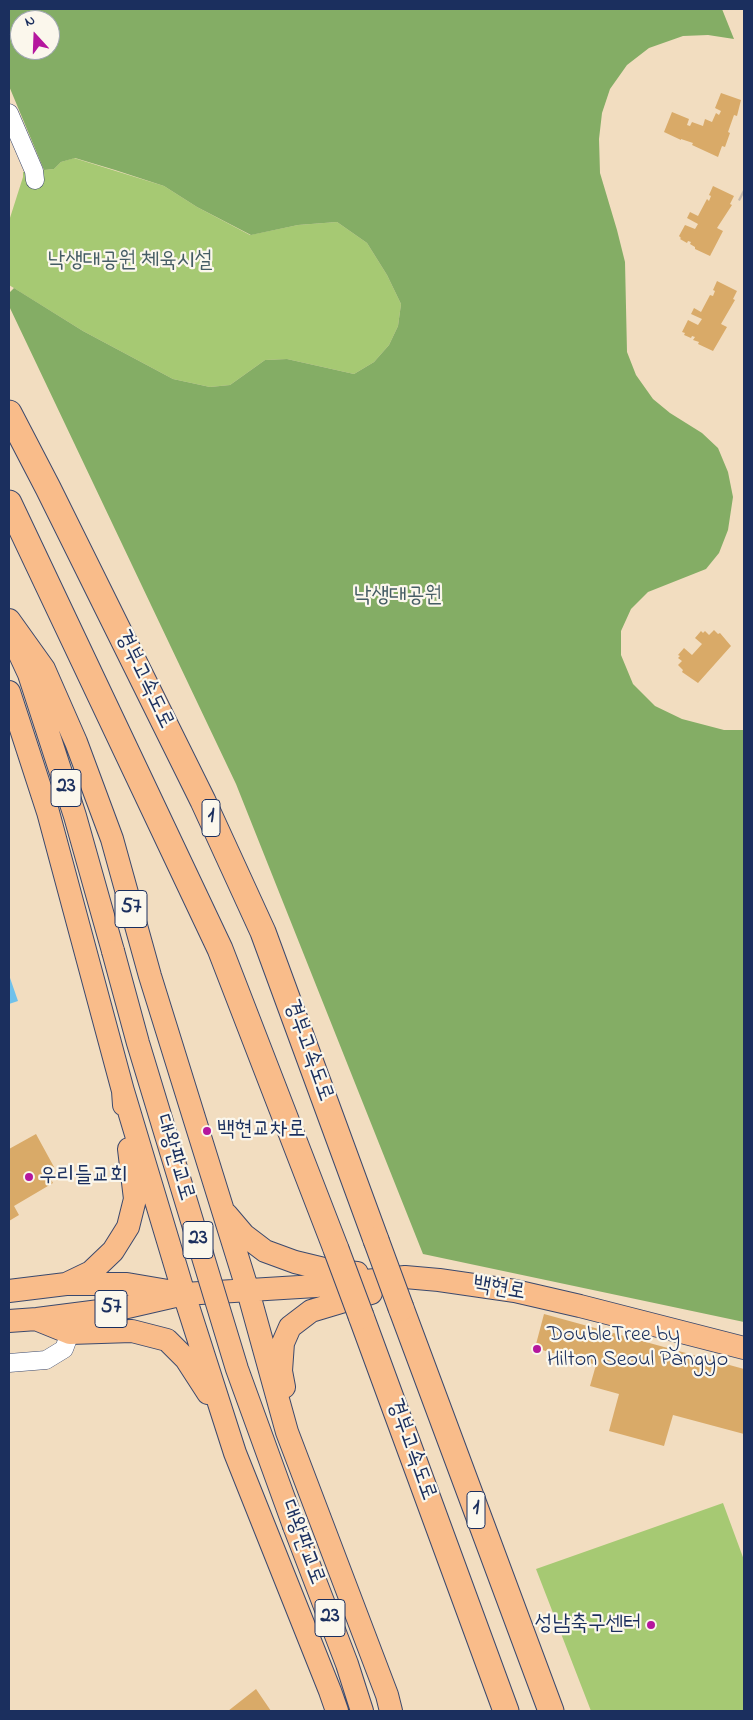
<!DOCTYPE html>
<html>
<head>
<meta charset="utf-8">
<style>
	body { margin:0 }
	#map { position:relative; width:753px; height:1720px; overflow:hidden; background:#f2ddc0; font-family:"Indie Flower",sans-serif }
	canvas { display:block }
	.frame { position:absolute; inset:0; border:10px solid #1b2f5e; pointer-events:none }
	.north { position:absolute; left:10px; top:10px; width:50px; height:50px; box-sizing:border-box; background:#fbf7ec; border:1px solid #a1a7b3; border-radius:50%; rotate:340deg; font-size:14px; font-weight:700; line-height:20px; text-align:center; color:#1b2f5e }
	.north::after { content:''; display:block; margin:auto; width:18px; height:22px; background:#b5179e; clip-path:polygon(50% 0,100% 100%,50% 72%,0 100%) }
</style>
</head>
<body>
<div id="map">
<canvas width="753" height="1720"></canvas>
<div class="frame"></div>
<div class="north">N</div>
</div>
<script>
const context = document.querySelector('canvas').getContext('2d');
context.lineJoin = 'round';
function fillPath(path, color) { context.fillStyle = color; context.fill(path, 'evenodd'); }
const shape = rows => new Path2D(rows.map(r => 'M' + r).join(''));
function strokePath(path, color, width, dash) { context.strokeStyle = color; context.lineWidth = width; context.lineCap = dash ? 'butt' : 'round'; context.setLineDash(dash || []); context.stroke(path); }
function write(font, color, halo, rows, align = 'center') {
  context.font = font + ' "Indie Flower","Poor Story",sans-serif'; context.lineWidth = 4.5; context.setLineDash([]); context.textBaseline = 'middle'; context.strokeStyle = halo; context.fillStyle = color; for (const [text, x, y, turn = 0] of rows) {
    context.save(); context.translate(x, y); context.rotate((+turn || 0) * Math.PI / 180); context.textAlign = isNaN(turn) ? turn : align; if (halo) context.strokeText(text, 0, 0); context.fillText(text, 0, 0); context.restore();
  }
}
fillPath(shape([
	[74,158,164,186,197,207,250,235,298,225,337,222,367,243,387,275,401,304,398,326,389,345,374,362,354,374,287,359,265,360,230,385,210,387,173,379,83,331,9,285,9,221,23,177,23,172,54,169,61,162],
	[723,1503,744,1560,744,1711,591,1711,536,1569]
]), '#a6c973');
fillPath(shape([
	[9,9,722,9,734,39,708,35,683,36,649,48,627,65,610,89,602,113,599,139,600,173,617,230,625,262,627,352,636,375,653,399,670,413,702,433,718,448,728,472,733,497,728,530,719,553,706,569,648,592,631,609,621,631,621,655,633,684,655,706,682,719,724,730,744,730,744,1322,423,1254,236,784,9,306,9,293,14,288,83,331,173,379,210,387,230,385,265,360,287,359,354,374,374,362,389,345,398,326,401,304,387,275,367,243,337,222,298,225,251,235,197,207,164,186,115,170,75,158,61,162,54,169,44,170,9,86],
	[20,20,50,20,50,50,20,50]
]), '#84ad65');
fillPath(shape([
	[9,975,18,1001,9,1004]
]), '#70c1eb');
fillPath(shape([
	[721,93,741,100,737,116,734,115,728,132,730,133,725,147,722,146,718,157,692,145,693,143,681,139,681,140,664,132,672,112,689,119,687,125,690,126,692,122,703,126,705,119,712,122,716,113,719,115,721,111,715,108],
	[713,186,734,196,730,204,732,205,717,228,723,231,710,256,695,249,695,247,690,244,691,242,688,241,687,243,680,239,681,238,679,236,685,225,695,229,698,224,687,218,690,212,698,216,707,199,709,201,711,196,709,195],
	[717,281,737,291,733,299,735,300,721,324,727,327,713,351,698,344,699,342,693,340,695,337,692,336,691,338,684,335,685,333,682,332,688,320,698,325,702,319,691,314,694,308,701,312,710,295,713,296,715,291,713,290],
	[714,630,718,634,720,633,731,646,698,683,682,672,683,670,678,665,682,661,678,658,680,656,678,655,684,648,692,655,702,644,695,638,701,631,703,633,705,631,709,635],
	[36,1134,54,1167,46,1171,53,1183,14,1206,19,1215,9,1221,9,1149],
	[544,1314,744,1369,744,1434,673,1415,664,1446,609,1431,619,1394,590,1386,596,1365,535,1348],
	[256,1689,271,1711,228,1711]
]), '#d9aa68');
strokePath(shape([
	[742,192,744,193]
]), '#c7baac', 18, [18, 9]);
const minor = shape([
	[9,113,34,171,35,180],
	[9,1363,46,1360,64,1349,70,1333]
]);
const major = shape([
	[9,620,44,669,76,742,112,839,150,976,248,1291,287,1432,387,1695,391,1711],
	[16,646,29,674,75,816,113,951],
	[9,692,48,812,123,1091,124,1105],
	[123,1091,184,1294,235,1453,330,1691,337,1711],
	[227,1215,244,1235,265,1251,295,1262,328,1270,357,1273],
	[66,1284,91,1272,113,1251,128,1227,135,1199,129,1149],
	[9,1291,66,1284,127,1284,174,1292],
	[38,1320,70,1333,132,1331,167,1340,186,1359,208,1393],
	[9,1321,37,1319,123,1308,184,1294,316,1286,405,1277,439,1280,515,1291,580,1306,744,1348],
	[284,1387,281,1371,283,1343,290,1327,311,1311,371,1293],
	[294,1526,347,1664,362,1711]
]);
const highway = shape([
	[9,413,48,488,203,801,263,932,376,1240],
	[9,503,220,949,336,1249],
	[401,1308,551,1711],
	[361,1316,506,1711]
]);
strokePath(minor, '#3b496d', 19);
strokePath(major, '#3b496d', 24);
strokePath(highway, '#3b496d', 27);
strokePath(minor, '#fff', 18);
strokePath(major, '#f9bc8a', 22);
strokePath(highway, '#f9bc8a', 25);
const majorBridge = shape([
	[113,951,138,1043,237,1369,294,1526]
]);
const highwayBridge = shape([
	[376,1240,401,1308],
	[336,1249,361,1316]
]);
strokePath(majorBridge, '#3b496d', 24, []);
strokePath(highwayBridge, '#3b496d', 27, []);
strokePath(majorBridge, '#f9bc8a', 22);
strokePath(highwayBridge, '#f9bc8a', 25);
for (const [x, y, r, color] of [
	[207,1131,5,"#b5179e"],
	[29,1177,5,"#b5179e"],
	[537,1349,5,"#b5179e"],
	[651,1625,5,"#b5179e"]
]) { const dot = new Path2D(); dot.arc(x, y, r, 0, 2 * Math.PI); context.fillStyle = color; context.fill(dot); strokePath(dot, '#fbf7ec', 2); }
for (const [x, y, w] of [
	[66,788,30],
	[211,818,18],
	[131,909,32],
	[198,1240,30],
	[111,1309,32],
	[476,1510,18],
	[330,1618,30]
]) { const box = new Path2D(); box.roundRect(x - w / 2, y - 18.5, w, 37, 4); context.fillStyle = '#fbf7ec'; context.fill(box); strokePath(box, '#1b2f5e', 1); }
write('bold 21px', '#1b2f5e', null, [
	["23",66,788],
	["1",211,818],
	["57",131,909],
	["23",198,1240],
	["57",111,1309],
	["1",476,1510],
	["23",330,1618]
]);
write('22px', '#455d64', '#fbf7ec', [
	["낙생대공원 체육시설",130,262],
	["낙생대공원",398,597]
]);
write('22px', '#1b2f5e', '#fbf7ec', [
	["경부고속도로",143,680,64],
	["경부고속도로",307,1051,70],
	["대왕판교로",173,1158,73],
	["백현로",499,1290,10],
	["경부고속도로",410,1450,70],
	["대왕판교로",301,1543,69]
]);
write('22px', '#1b2f5e', '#fbf7ec', [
	["백현교차로",217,1131],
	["우리들교회",39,1177],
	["DoubleTree by",547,1336],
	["Hilton Seoul Pangyo",547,1361],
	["성남축구센터",641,1625,"right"]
], 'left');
</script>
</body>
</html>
